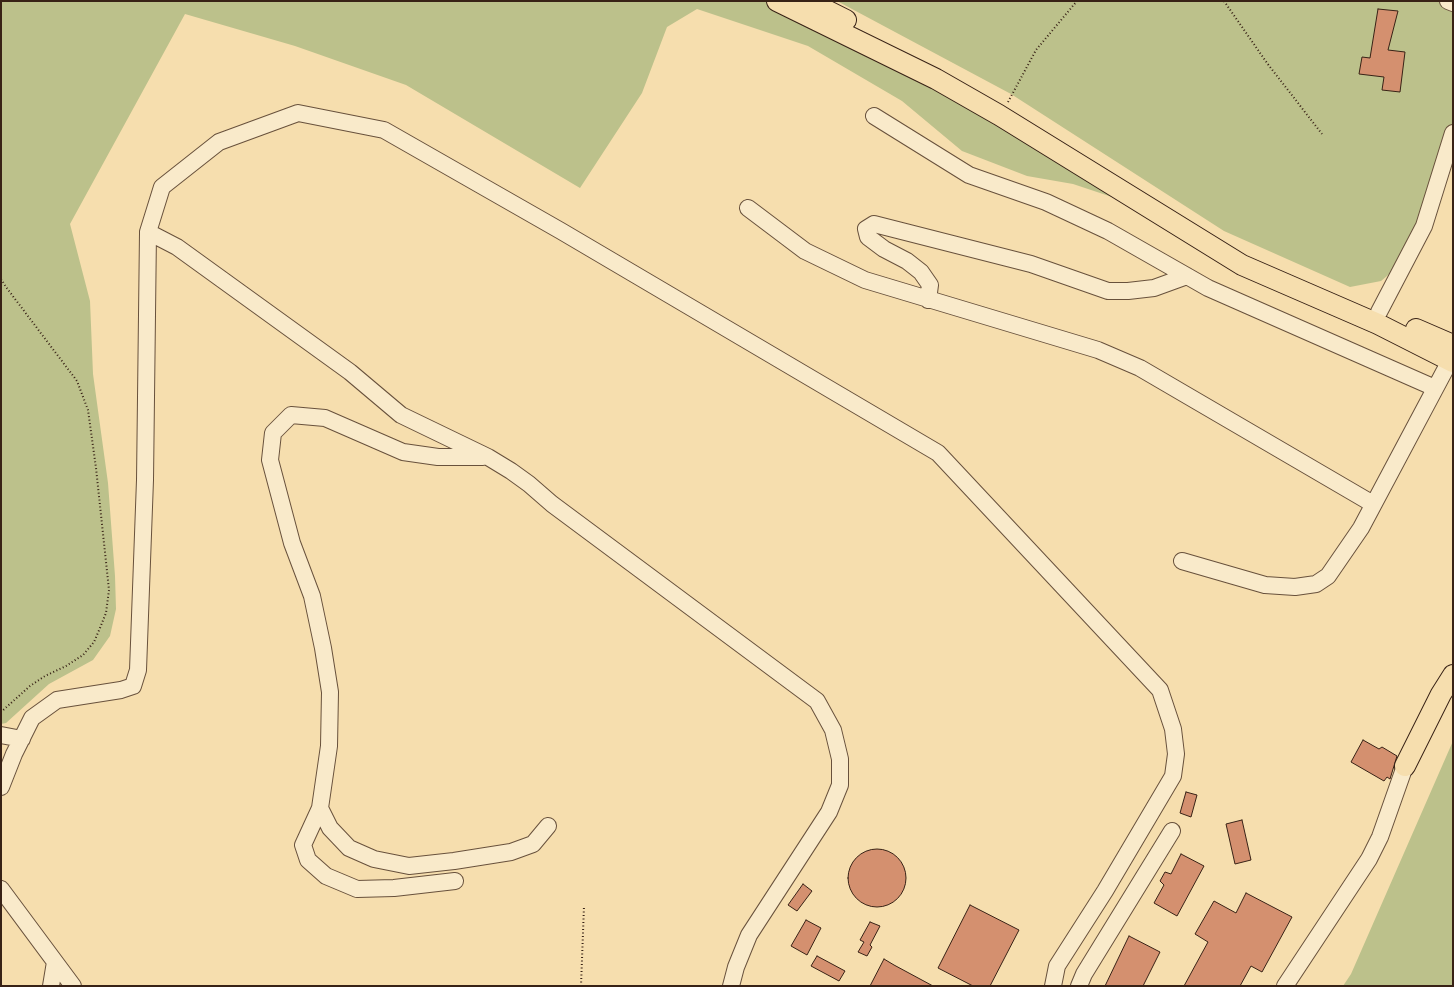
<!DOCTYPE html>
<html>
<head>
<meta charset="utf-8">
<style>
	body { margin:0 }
	#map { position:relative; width:1454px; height:987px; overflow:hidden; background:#f6deae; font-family:Alegreya,serif }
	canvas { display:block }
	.frame { position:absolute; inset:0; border:2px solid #382216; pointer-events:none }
</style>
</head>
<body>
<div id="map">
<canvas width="1454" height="987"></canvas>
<div class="frame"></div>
</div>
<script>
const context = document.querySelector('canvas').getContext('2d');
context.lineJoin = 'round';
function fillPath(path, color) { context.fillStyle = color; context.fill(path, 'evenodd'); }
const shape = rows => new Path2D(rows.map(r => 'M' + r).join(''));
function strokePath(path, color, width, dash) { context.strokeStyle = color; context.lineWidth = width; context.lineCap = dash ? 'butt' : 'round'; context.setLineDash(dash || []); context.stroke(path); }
fillPath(shape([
	[1,1,776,1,936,79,1130,203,1073,184,1027,176,962,151,902,101,808,46,697,9,667,27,642,93,580,188,406,85,295,46,185,14,70,224,90,301,93,374,108,483,115,576,116,609,110,636,93,660,49,684,6,723,1,724],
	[837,1,1453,1,1453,133,1406,260,1381,281,1350,287,1224,231,1011,94],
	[1453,741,1453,985,1343,986,1351,974]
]), '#bcc18b');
const building = shape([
	[1378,9,1398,11,1388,50,1405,52,1400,92,1382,90,1384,77,1359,74,1362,57,1370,58,1378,9],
	[1363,740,1379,749,1382,747,1397,756,1390,779,1387,777,1384,781,1351,762,1363,740],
	[1186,792,1197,795,1191,817,1180,813,1186,792],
	[1242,820,1251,860,1235,864,1226,824,1242,820],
	'848 878a29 29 0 1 1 58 0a29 29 0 1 1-58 0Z',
	[1181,854,1204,866,1177,916,1154,903,1164,885,1160,881,1165,872,1171,874,1181,854],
	[803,884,812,891,797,911,788,905,803,884],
	[1246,893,1292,917,1262,972,1251,966,1240,986,1184,986,1208,942,1195,934,1214,901,1236,913,1246,893],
	[970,905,1019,930,990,986,973,986,938,968,970,905],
	[806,920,821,928,807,955,791,946,806,920],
	[870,922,880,926,870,945,872,947,867,956,858,952,864,942,860,940,870,922],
	[1129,936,1160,952,1143,986,1105,986,1129,936],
	[817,956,845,971,839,981,811,966,817,956],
	[884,959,894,965,933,986,870,986,884,959]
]);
fillPath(building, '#d4906f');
strokePath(building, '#382216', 1);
const minor = shape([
	[1448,1,1453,3],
	[874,116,969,175,1046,202,1108,231,1208,288,1435,388],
	[748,208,805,251,865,280,1098,350,1140,368,1373,504],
	[148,232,177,247,350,372,401,415,488,457,511,471,529,484,552,504,817,701,833,730,840,759,840,785,829,812,749,935,736,967,731,986],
	[928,300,930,285,921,272,907,261,884,249,868,237,866,229,874,224,1031,264,1108,291,1128,291,1154,288,1187,276],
	[1379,312,1424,226,1453,133],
	[483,457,438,457,403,452,325,418,291,415,273,433,270,460,292,543,312,596,323,648,330,692,329,746,320,808,330,828,349,848,374,859,409,866,454,861,511,852,533,844,548,826],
	[1182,561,1265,585,1295,587,1316,584,1328,576,1361,528,1453,355],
	[1,735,22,739],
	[1,787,14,754,32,718,57,700,121,690,133,686,138,670,145,480,148,232,162,187,219,142,298,113,384,130,561,231,938,453,1160,690,1173,729,1176,754,1173,776,1105,891,1057,966,1053,986],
	[320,808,303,845,308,860,326,876,357,889,394,888,455,881],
	[1,889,73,986],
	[51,986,55,962],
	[1079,986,1084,974,1172,831],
	[1285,986,1369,859,1380,837,1405,766]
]);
const major = shape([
	[777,1,936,79,999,115,1242,265,1378,324,1453,362],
	[808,1,846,20],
	[1416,329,1453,345],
	[1405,766,1441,694,1453,675]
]);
strokePath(minor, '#68513c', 18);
strokePath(major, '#382216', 22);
strokePath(shape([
	[1224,1,1267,63,1322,134],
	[1008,102,1036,50,1077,1],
	[1,279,6,287,77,381,88,410,96,468,109,590,106,613,100,628,94,642,83,655,66,666,45,676,30,686,1,712],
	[581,986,584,906]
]), '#382216', 2, [1, 2.5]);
strokePath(minor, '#f9eaca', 16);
strokePath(major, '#f6deae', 20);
</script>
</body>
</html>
